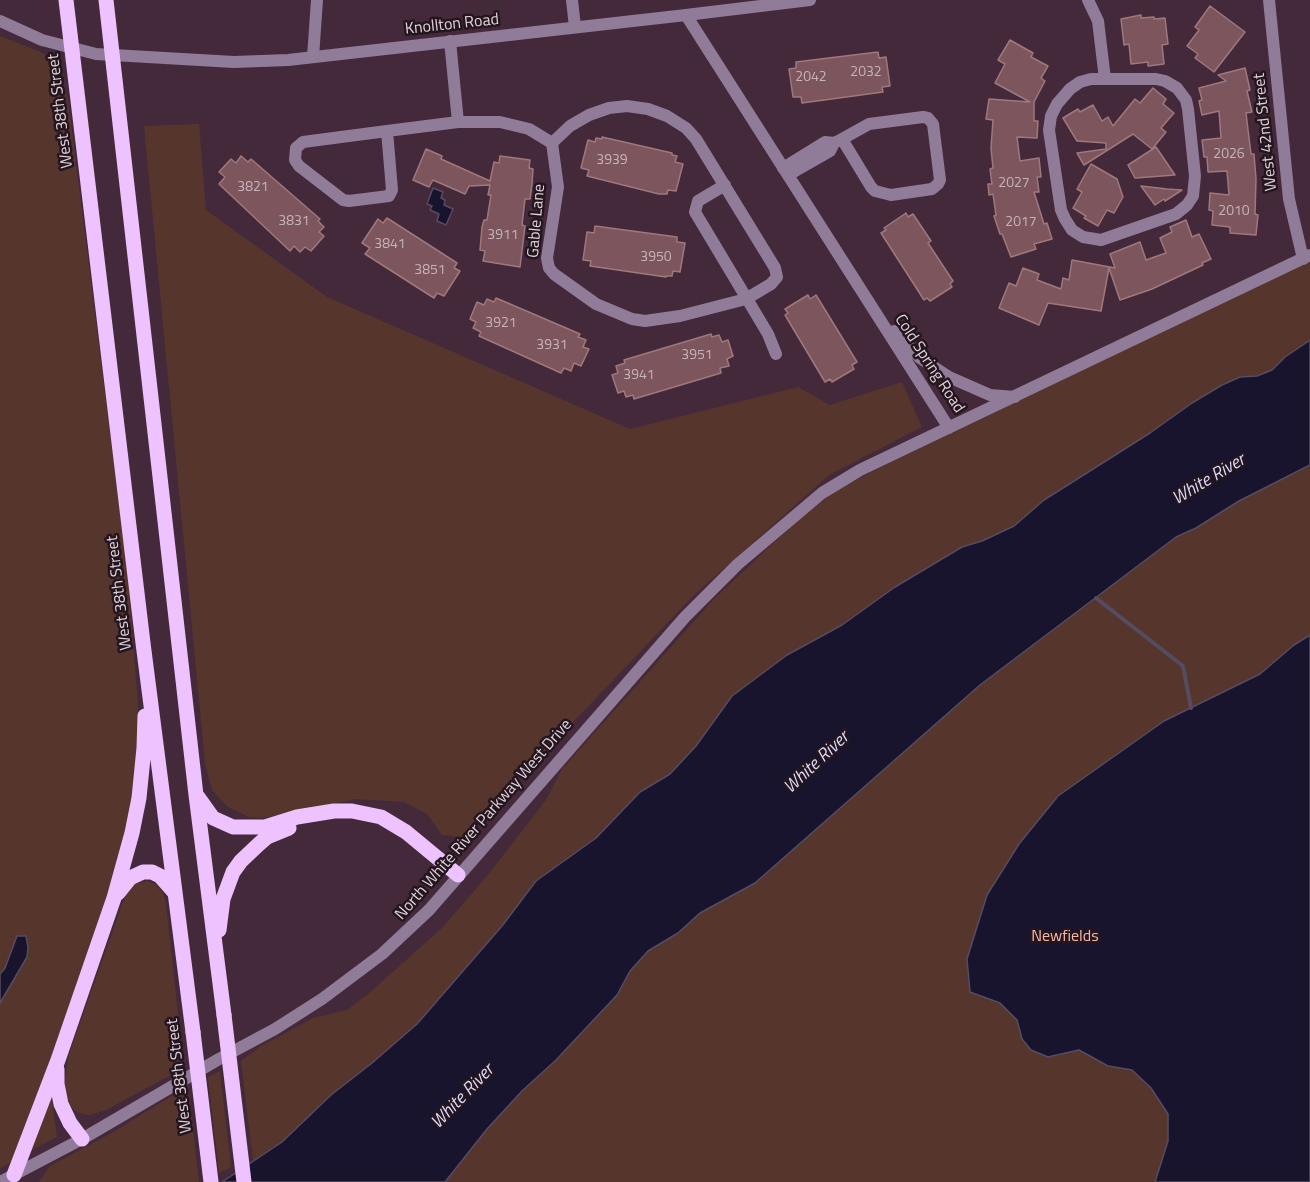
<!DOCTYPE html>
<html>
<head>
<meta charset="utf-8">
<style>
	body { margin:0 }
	canvas { display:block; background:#44293a }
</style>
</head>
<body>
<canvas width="1310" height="1182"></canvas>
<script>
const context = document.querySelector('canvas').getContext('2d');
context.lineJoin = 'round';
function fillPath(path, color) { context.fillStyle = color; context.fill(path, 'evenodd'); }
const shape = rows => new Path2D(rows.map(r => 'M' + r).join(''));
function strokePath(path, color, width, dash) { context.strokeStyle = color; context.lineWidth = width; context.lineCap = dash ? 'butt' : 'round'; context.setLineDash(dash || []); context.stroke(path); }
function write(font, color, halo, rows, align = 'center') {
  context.font = font + ' "Titillium Web",sans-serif'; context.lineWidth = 5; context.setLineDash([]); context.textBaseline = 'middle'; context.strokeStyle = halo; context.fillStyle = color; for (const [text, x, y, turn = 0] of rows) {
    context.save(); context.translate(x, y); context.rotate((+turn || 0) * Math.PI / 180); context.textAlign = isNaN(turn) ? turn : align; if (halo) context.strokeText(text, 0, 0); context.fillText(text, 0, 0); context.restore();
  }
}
fillPath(shape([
	[0,36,43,53,54,64,64,82,69,108,128,576,139,718,134,795,124,849,21,1145,10,1163,0,1168],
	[199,124,206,210,327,297,630,429,798,387,830,405,902,382,922,427,829,475,693,596,464,837,442,835,427,814,404,802,356,799,264,818,249,817,228,807,212,790,205,763,144,126],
	[1310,261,1310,340,1285,357,1272,370,1257,376,1240,377,1222,385,1192,403,1150,433,1061,488,1014,526,982,541,962,547,842,625,787,655,732,696,696,746,670,774,640,792,596,838,536,881,502,926,417,1024,372,1063,331,1095,282,1142,253,1161,241,1061,261,1046,313,1018,347,1010,368,994,442,928,487,876,546,800,562,769,713,600,799,519,837,490,881,467],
	[1310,465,1310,1182,445,1182,487,1129,522,1091,556,1060,617,995,630,971,648,951,678,933,699,913,755,883,980,685,1176,537,1196,528,1239,501],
	[148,881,155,884,163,893,166,903,184,1068,106,1110,89,1115,80,1113,74,1110,70,1105,64,1086,69,1054,127,891,134,884],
	[220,1071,231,1167,219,1173,208,1077],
	[188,1086,199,1182,39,1182,50,1166,110,1134],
	[51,1096,57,1137,28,1152]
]), '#55352c');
const water = shape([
	[433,188,443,192,441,198,445,200,444,205,453,209,446,225,437,221,439,214,430,210,432,206,427,204,433,188],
	[1310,340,1310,465,1239,501,1196,528,1176,537,980,685,755,883,700,913,678,933,648,951,630,971,617,995,556,1060,522,1091,487,1129,445,1182,222,1182,282,1142,331,1095,372,1063,417,1024,502,926,536,881,596,838,640,792,670,774,696,746,732,696,787,655,842,625,895,587,962,547,982,541,1014,526,1044,500,1150,433,1192,403,1222,385,1240,377,1257,376,1272,370,1285,357,1310,340],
	[1310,635,1310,1182,1155,1182,1168,1141,1168,1114,1151,1088,1132,1070,1108,1066,1079,1050,1048,1057,1031,1050,1022,1039,1017,1020,1000,1003,970,992,967,959,987,895,1019,844,1058,796,1164,721,1260,674,1294,645,1310,635],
	[17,936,26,936,28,947,27,957,0,1003,0,974,5,968,17,936]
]);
fillPath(water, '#19142e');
strokePath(water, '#554c62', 1.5);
strokePath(shape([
	[1096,598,1183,666,1191,708]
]), '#554c62', 4);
const building = shape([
	[1210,6,1245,32,1214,72,1195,58,1198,54,1187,46,1199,30,1195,27,1210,6],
	[1141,15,1141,18,1154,17,1154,19,1165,18,1168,44,1162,45,1164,64,1148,66,1148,62,1131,64,1129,44,1124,45,1121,19,1141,15],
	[1010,40,1033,53,1031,57,1048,66,1041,78,1045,81,1034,102,1034,121,1038,121,1037,138,1017,137,1020,161,1039,158,1041,177,1037,177,1039,192,1034,192,1044,224,1047,223,1052,239,1034,244,1036,249,1011,257,1002,234,1000,234,994,216,996,215,993,194,989,195,988,184,992,184,990,169,993,168,991,148,993,120,986,119,989,99,1030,102,995,83,1005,64,998,60,1010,40],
	[878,52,879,58,886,57,890,86,882,87,883,92,802,103,801,97,793,97,789,69,796,68,796,62,878,52],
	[1245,68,1250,90,1247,91,1252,112,1246,113,1251,154,1254,154,1256,179,1255,214,1258,215,1256,235,1230,233,1230,227,1212,225,1213,211,1209,210,1210,193,1229,195,1227,171,1208,172,1207,157,1204,157,1202,140,1221,138,1219,111,1202,115,1199,101,1202,100,1199,88,1226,81,1218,75,1245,68],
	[1153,88,1166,99,1163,104,1174,113,1161,128,1166,132,1152,149,1133,134,1084,165,1077,153,1106,149,1106,143,1077,141,1063,118,1078,109,1080,112,1093,105,1102,121,1108,117,1113,126,1135,99,1140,103,1153,88],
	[602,137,672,153,672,155,677,156,675,162,683,164,676,191,668,190,667,194,659,194,587,176,589,170,581,168,588,140,595,142,596,138,602,139,602,137],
	[1156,147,1175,175,1135,178,1128,165,1156,147],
	[426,149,442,156,441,159,490,181,494,162,499,163,500,156,530,160,529,168,533,169,532,184,530,199,525,199,522,225,525,226,520,267,483,261,485,251,480,250,482,227,484,220,487,220,491,195,488,195,490,185,469,186,465,194,433,180,429,187,413,180,426,149],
	[241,156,248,162,251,159,320,219,318,221,324,227,319,232,324,236,311,251,305,247,300,252,294,246,290,251,219,184,225,177,219,172,231,159,236,163,241,156],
	[1091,164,1117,179,1123,197,1114,213,1107,210,1098,226,1084,218,1086,216,1073,208,1082,192,1077,189,1091,164],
	[1141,186,1167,189,1182,190,1165,201,1164,199,1155,205,1141,186],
	[906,213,908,217,913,214,931,241,928,243,953,281,950,284,952,287,930,301,927,298,924,300,881,233,886,230,884,228,906,213],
	[387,218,457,263,454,268,460,271,444,296,437,293,434,298,365,254,370,248,362,243,378,219,383,223,387,218],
	[1186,220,1192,237,1199,234,1211,259,1202,263,1203,265,1152,289,1120,300,1109,268,1101,311,1048,303,1039,325,999,308,1009,283,1016,286,1023,268,1039,274,1037,280,1061,289,1063,278,1069,280,1072,260,1115,268,1110,254,1140,242,1146,260,1166,253,1160,238,1172,232,1170,227,1186,220],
	[595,226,677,237,677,242,685,243,680,272,673,271,672,276,666,276,666,277,590,266,591,261,583,260,587,232,594,233,595,226],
	[808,295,810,299,816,295,857,362,852,365,854,369,832,382,830,379,825,382,785,315,788,313,785,309,808,295],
	[496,298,580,334,578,337,586,340,583,347,589,349,581,366,574,363,571,371,564,368,561,373,479,336,481,332,473,328,476,322,470,319,477,302,484,305,487,299,494,302,496,298],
	[711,334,712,337,719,335,722,342,728,340,733,356,727,359,729,366,720,368,721,373,634,399,633,395,626,397,624,391,618,393,612,375,618,373,616,366,625,363,624,360,711,334]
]);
fillPath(building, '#7c565c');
strokePath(building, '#9f787d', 1.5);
strokePath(shape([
	[572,0,575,27],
	[1088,0,1098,21,1105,79],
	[1269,0,1289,199,1303,259],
	[686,15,810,0],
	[450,41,458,122],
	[313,57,317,0],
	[1091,79,1156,79,1165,81,1177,88,1186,100,1188,109,1195,176,1193,196,1187,205,1176,214,1101,240,1083,237,1072,230,1065,219,1061,210,1049,130,1051,116,1057,104,1070,89,1080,82,1091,79],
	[627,106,648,109,667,116,686,128,696,139,775,268,777,277,771,284,746,299,680,316,645,321,632,319,596,304,554,274,549,268,547,258,558,187,552,143,570,126,589,115,609,108,627,106],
	[923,117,928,118,933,124,940,180,938,184,932,189,891,195,875,191,871,187,842,139,869,124,923,117],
	[387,131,392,190,389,196,349,201,343,200,299,166,295,160,296,148,303,142,387,131],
	[387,131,458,122,500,122,529,129,552,143],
	[783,168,825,142,834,143,842,139],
	[788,175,830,151,834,143],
	[725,185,698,201,695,212,768,334,776,354]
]), '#907b98', 12);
strokePath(shape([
	[0,21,42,40,96,54,234,62,288,60,686,15,949,428],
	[894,331,920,358,949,377,990,395,1015,397],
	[0,1182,82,1139,219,1059,275,1029,322,999,382,954,429,910,685,617,738,564,822,493,860,470,1310,255]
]), '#907b98', 12);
strokePath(shape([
	[66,0,143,643,193,1032],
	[106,0,196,795,224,1015],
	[198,797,213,818,233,827,265,827,297,817,334,811,352,811,381,817,406,832,458,875],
	[118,893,130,878,143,872,152,872,160,876,175,893],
	[219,930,223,899,233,872,241,861,259,844,267,837,289,828],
	[57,1069,57,1084,61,1104,70,1123,82,1139],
	[14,1175,58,1060,114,898,132,833,139,798,144,748,145,716]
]), '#eec2fe', 15);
strokePath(shape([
	[224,1015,244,1182],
	[193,1032,211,1182]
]), '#eec2fe', 15);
write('14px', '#c8b2ba', null, [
	["2032",866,73],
	["2042",811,78],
	["2026",1229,155],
	["3939",612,161],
	["2027",1014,184],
	["3821",253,188],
	["2010",1234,212],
	["3831",294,222],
	["2017",1021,223],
	["3911",503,236],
	["3841",390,245],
	["3950",656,258],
	["3851",430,271],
	["3921",501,324],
	["3931",552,346],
	["3951",697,356],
	["3941",639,376]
]);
write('16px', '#e2d0da', '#23161e', [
	["Knollton Road",452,25,-6],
	["West 38th Street",61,111,-97],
	["West 42nd Street",1266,132,-96],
	["Gable Lane",537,221,-85],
	["Cold Spring Road",929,364,57],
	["West 38th Street",120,593,-97],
	["North White River Parkway West Drive",484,820,-49],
	["West 38th Street",180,1076,-97]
]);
write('16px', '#f9b8a6', '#23161e', [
	["Newfields",1065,937]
]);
write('italic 18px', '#dcd8fb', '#23161e', [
	["White River",1209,480,-31],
	["White River",817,763,-43],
	["White River",463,1097,-46]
]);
</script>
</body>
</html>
